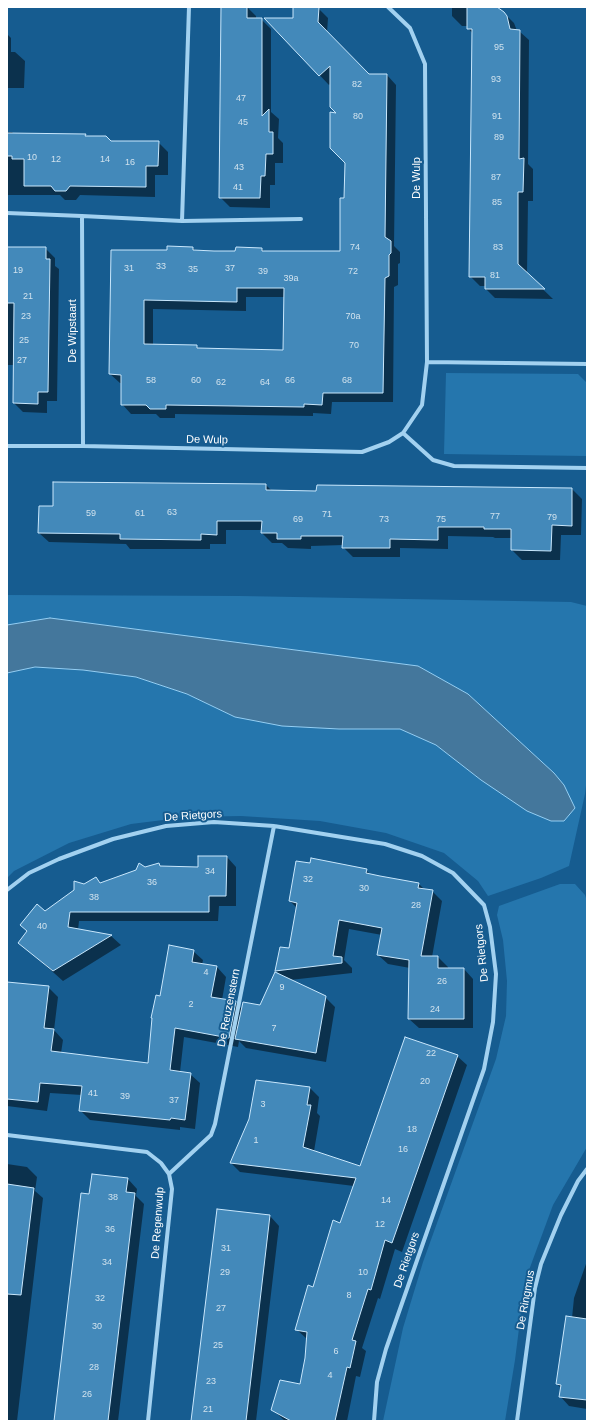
<!DOCTYPE html>
<html>
<head>
<meta charset="utf-8">
<style>
	body { margin:0 }
	#map { position:relative; width:594px; height:1428px; overflow:hidden; background:#165c90; font-family:Helvetica,sans-serif }
	canvas { display:block }
	.frame { position:absolute; inset:0; border:8px solid #fff; pointer-events:none }
</style>
</head>
<body>
<div id="map">
<canvas width="594" height="1428"></canvas>
<div class="frame"></div>
</div>
<script>
const context = document.querySelector('canvas').getContext('2d');
context.lineJoin = 'round';
function fillPath(path, color) { context.fillStyle = color; context.fill(path, 'evenodd'); }
const shape = rows => new Path2D(rows.map(r => 'M' + r).join(''));
function strokePath(path, color, width, dash) { context.strokeStyle = color; context.lineWidth = width; context.lineCap = dash ? 'butt' : 'round'; context.setLineDash(dash || []); context.stroke(path); }
function write(font, color, halo, rows, align = 'center') {
  context.font = font + ' Helvetica,sans-serif'; context.lineWidth = 4; context.setLineDash([]); context.textBaseline = 'middle'; context.strokeStyle = halo; context.fillStyle = color; for (const [text, x, y, turn = 0] of rows) {
    context.save(); context.translate(x, y); context.rotate((+turn || 0) * Math.PI / 180); context.textAlign = isNaN(turn) ? turn : align; if (halo) context.strokeText(text, 0, 0); context.fillText(text, 0, 0); context.restore();
  }
}
fillPath(shape([
	[446,373,578,374,587,383,587,456,444,454],
	[7,595,240,596,571,602,587,606,587,777,585,794,569,866,541,878,488,896,478,881,444,853,386,833,320,821,241,816,187,817,131,824,69,843,14,871,7,878,7,673,35,667,83,670,136,677,187,694,235,717,339,729,400,729,436,745,481,780,564,785,554,773,468,694,418,666,50,618,7,625],
	[560,884,575,884,585,895,587,901,587,1147,553,1205,525,1281,515,1360,505,1421,383,1421,403,1328,423,1262,496,1059,506,1016,507,981,503,940,497,915,499,906]
]), '#2576ad');
const water = shape([
	[50,618,418,666,468,694,554,773,564,785,575,808,564,821,551,821,527,811,481,780,436,745,400,729,339,729,282,726,235,717,187,694,136,677,83,670,35,667,7,673,7,625,50,618]
]);
fillPath(water, '#44779c');
strokePath(water, '#94cef3', 1);
fillPath(shape([
	[222,7,247,7,256,16,256,19,261,19,271,29,271,112,279,119,278,138,283,143,283,163,275,163,275,185,270,185,270,208,230,207,220,197],
	[452,7,495,7,504,13,514,23,517,31,519,31,529,40,528,164,533,169,533,201,528,201,527,274,553,299,495,298,486,289,486,286,480,286,470,276,473,34,468,28,468,26,462,26,452,16],
	[318,8,328,18,327,33,369,75,387,75,396,85,394,246,400,252,400,263,398,264,398,285,394,287,393,402,332,402,331,414,313,413,313,416,175,414,175,418,160,418,156,414,131,414,122,404,122,383,120,383,110,374,112,251,168,251,193,248,196,251,236,252,262,249,265,252,341,252,345,199,346,162,338,114,331,83,329,85,266,19,294,19],
	[246,297,285,297,283,351,200,349,196,346,153,345,153,309,246,311],
	[7,34,11,38,11,52,15,52,25,61,24,88,7,88],
	[7,132,12,132,14,134,85,135,88,137,111,142,158,142,168,152,168,175,155,175,155,197,80,195,76,200,65,200,60,195,7,195],
	[7,248,45,248,55,258,55,266,59,269,57,401,47,401,47,413,23,412,14,403,14,365,7,365],
	[266,485,272,491,317,492,318,486,572,489,582,499,581,535,561,535,560,560,522,560,512,550,512,538,495,538,493,537,448,536,448,549,400,548,400,557,353,557,343,547,344,545,311,546,311,549,288,548,282,543,272,543,262,533,262,530,226,530,226,544,210,544,210,549,130,549,126,544,49,542,39,533,54,507],
	[227,857,236,867,236,906,219,906,218,921,79,921,78,930,111,936,121,945,63,981,19,942,45,912,96,878,101,883,158,864,162,867,199,868],
	[366,870,371,875,419,884,425,890,432,891,442,901,432,957,438,957,448,967,448,969,464,969,473,979,473,1028,419,1028,409,1019,410,968,388,964,378,955,382,935,349,929,344,960,352,968,352,973,290,980,325,997,335,1007,326,1062,246,1048,239,1041,238,1047,184,1037,180,1072,190,1074,200,1083,195,1129,180,1127,180,1130,90,1120,80,1110,82,1095,50,1093,47,1111,7,1106,7,983,48,987,58,997,54,1030,63,1040,61,1053,149,1064,161,997,193,951,203,960,202,965,217,967,226,977,222,1000,235,1002,242,1009,261,1006,281,975,276,971,281,948,290,950,297,908,290,901],
	[457,1056,467,1065,402,1252,395,1249,380,1299,378,1298,362,1348,366,1351,360,1377,356,1376,347,1421,285,1421,272,1409,300,1385,306,1358,307,1339,296,1329,340,1224,354,1186,240,1172,231,1163,310,1088,319,1097,317,1113,320,1116,314,1151,360,1167],
	[7,1164,27,1167,37,1177,35,1191,43,1198,17,1421,7,1421],
	[128,1179,137,1189,136,1196,144,1204,118,1421,55,1421,90,1195],
	[270,1216,279,1226,256,1421,192,1421],
	[587,1261,587,1409,569,1406,560,1396,561,1388,557,1384,572,1318,574,1298]
]), '#0007');
const building = shape([
	[221,7,247,7,247,18,262,18,262,116,269,109,269,132,273,132,273,154,266,154,265,176,261,176,260,198,219,198,221,7],
	[293,7,319,7,318,22,369,74,387,74,385,237,391,241,391,253,389,255,389,276,385,278,383,393,323,393,322,405,304,404,304,407,166,405,166,409,150,409,146,405,121,405,121,375,109,374,111,250,167,250,167,246,193,247,193,250,214,251,235,251,236,247,262,248,262,251,340,251,340,198,344,198,345,163,330,148,330,112,336,113,330,107,330,66,319,76,264,18,293,18,293,7],
	[237,288,284,288,283,350,197,348,197,345,144,344,144,300,237,302,237,288],
	[467,7,497,7,504,12,507,16,510,29,520,30,519,159,524,158,523,192,518,192,518,264,545,289,485,289,485,277,469,277,472,29,467,29,467,7],
	[7,133,86,134,85,136,106,136,111,141,159,141,158,166,146,166,146,187,70,186,66,191,55,191,51,186,24,186,24,159,12,159,12,156,7,156,7,133],
	[7,247,46,247,46,259,50,259,48,392,38,392,38,404,13,403,14,303,7,303,7,247],
	[53,482,266,484,266,490,316,491,317,485,572,488,572,526,552,525,551,551,511,550,511,529,484,529,484,527,438,527,438,540,390,539,390,548,342,548,343,536,301,536,301,539,277,539,277,533,261,533,262,521,217,521,217,535,201,534,201,540,120,539,120,534,38,533,39,506,53,506,53,482],
	[198,856,227,856,226,896,209,896,209,912,70,912,68,927,112,935,53,971,18,943,27,931,20,925,37,904,45,911,74,890,74,881,84,884,96,877,100,883,136,870,139,863,145,867,159,863,160,866,198,867,198,856],
	[311,858,367,869,366,873,380,876,419,883,418,888,433,890,421,956,438,956,438,968,464,968,464,1019,408,1019,409,960,377,955,382,928,339,920,333,956,342,957,342,963,275,971,280,947,289,948,297,903,289,901,296,861,310,863,311,858],
	[169,945,194,950,192,962,217,966,211,997,236,1001,229,1038,175,1028,170,1070,191,1073,185,1120,171,1118,170,1120,79,1111,82,1086,40,1083,38,1102,7,1099,7,982,49,986,44,1028,54,1029,51,1051,148,1063,152,1018,151,1018,156,995,160,996,169,945],
	[275,972,326,996,316,1053,235,1039,243,1002,260,1005,275,972],
	[405,1037,458,1055,392,1243,385,1240,371,1290,368,1289,352,1340,356,1341,350,1368,347,1367,335,1421,291,1421,271,1410,280,1380,300,1384,305,1358,307,1332,295,1330,308,1285,313,1287,333,1220,340,1223,356,1178,230,1163,249,1119,256,1080,310,1087,307,1105,311,1105,303,1147,360,1166,405,1037],
	[92,1174,128,1178,126,1192,135,1193,108,1421,54,1421,81,1193,89,1194,92,1174],
	[7,1184,34,1188,21,1295,7,1294,7,1184],
	[217,1209,270,1215,246,1421,191,1421,217,1209],
	[566,1316,587,1319,587,1400,559,1397,561,1385,556,1384,566,1316]
]);
fillPath(building, '#4389ba');
strokePath(building, '#c9e7fc', 1);
strokePath(shape([
	[7,213,82,216,182,221,301,219],
	[82,216,83,446],
	[182,221,189,7],
	[427,362,587,364],
	[403,433,433,460,454,466,587,468],
	[7,446,83,446,362,452,389,442,403,433,422,405,427,362,425,64,410,28,388,7],
	[7,890,29,873,59,859,113,839,166,826,214,822,274,826,385,844,422,856,453,873,484,905,490,927,496,974,493,1022,484,1069,386,1349,377,1382,374,1421],
	[7,1135,147,1152,161,1163,169,1174,172,1189,148,1421],
	[169,1174,211,1135,215,1124,274,826],
	[517,1421,535,1288,541,1264,561,1215,578,1181,587,1169]
]), '#a2d1f0', 4);
write('9px', '#d0e2ee', null, [
	["95",499,48],
	["93",496,80],
	["82",357,85],
	["47",241,99],
	["80",358,117],
	["91",497,117],
	["45",243,123],
	["89",499,138],
	["10",32,158],
	["12",56,160],
	["14",105,160],
	["16",130,163],
	["43",239,168],
	["87",496,178],
	["41",238,188],
	["85",497,203],
	["74",355,248],
	["83",498,248],
	["33",161,267],
	["31",129,269],
	["37",230,269],
	["35",193,270],
	["19",18,271],
	["39",263,272],
	["72",353,272],
	["81",495,276],
	["39a",291,279],
	["21",28,297],
	["23",26,317],
	["70a",353,317],
	["25",24,341],
	["70",354,346],
	["27",22,361],
	["58",151,381],
	["60",196,381],
	["66",290,381],
	["68",347,381],
	["62",221,383],
	["64",265,383],
	["63",172,513],
	["59",91,514],
	["61",140,514],
	["71",327,515],
	["77",495,517],
	["79",552,518],
	["69",298,520],
	["73",384,520],
	["75",441,520],
	["34",210,872],
	["32",308,880],
	["36",152,883],
	["30",364,889],
	["38",94,898],
	["28",416,906],
	["40",42,927],
	["4",206,973],
	["26",442,982],
	["9",282,988],
	["2",191,1005],
	["24",435,1010],
	["7",274,1029],
	["22",431,1054],
	["20",425,1082],
	["41",93,1094],
	["39",125,1097],
	["37",174,1101],
	["3",263,1105],
	["18",412,1130],
	["1",256,1141],
	["16",403,1150],
	["38",113,1198],
	["14",386,1201],
	["12",380,1225],
	["36",110,1230],
	["31",226,1249],
	["34",107,1263],
	["29",225,1273],
	["10",363,1273],
	["8",349,1296],
	["32",100,1299],
	["27",221,1309],
	["30",97,1327],
	["25",218,1346],
	["6",336,1352],
	["28",94,1368],
	["4",330,1376],
	["23",211,1382],
	["26",87,1395],
	["21",208,1410]
]);
write('11px', '#fff', '#165c90', [
	["De Wulp",417,178,-90],
	["De Wipstaart",73,331,-90],
	["De Wulp",207,440,1],
	["De Rietgors",193,816,-4],
	["De Rietgors",482,953,-96],
	["De Reuzenstern",229,1008,-79],
	["De Regenwulp",158,1223,-86],
	["De Rietgors",407,1260,-71],
	["De Ringmus",526,1300,-80]
]);
</script>
</body>
</html>
